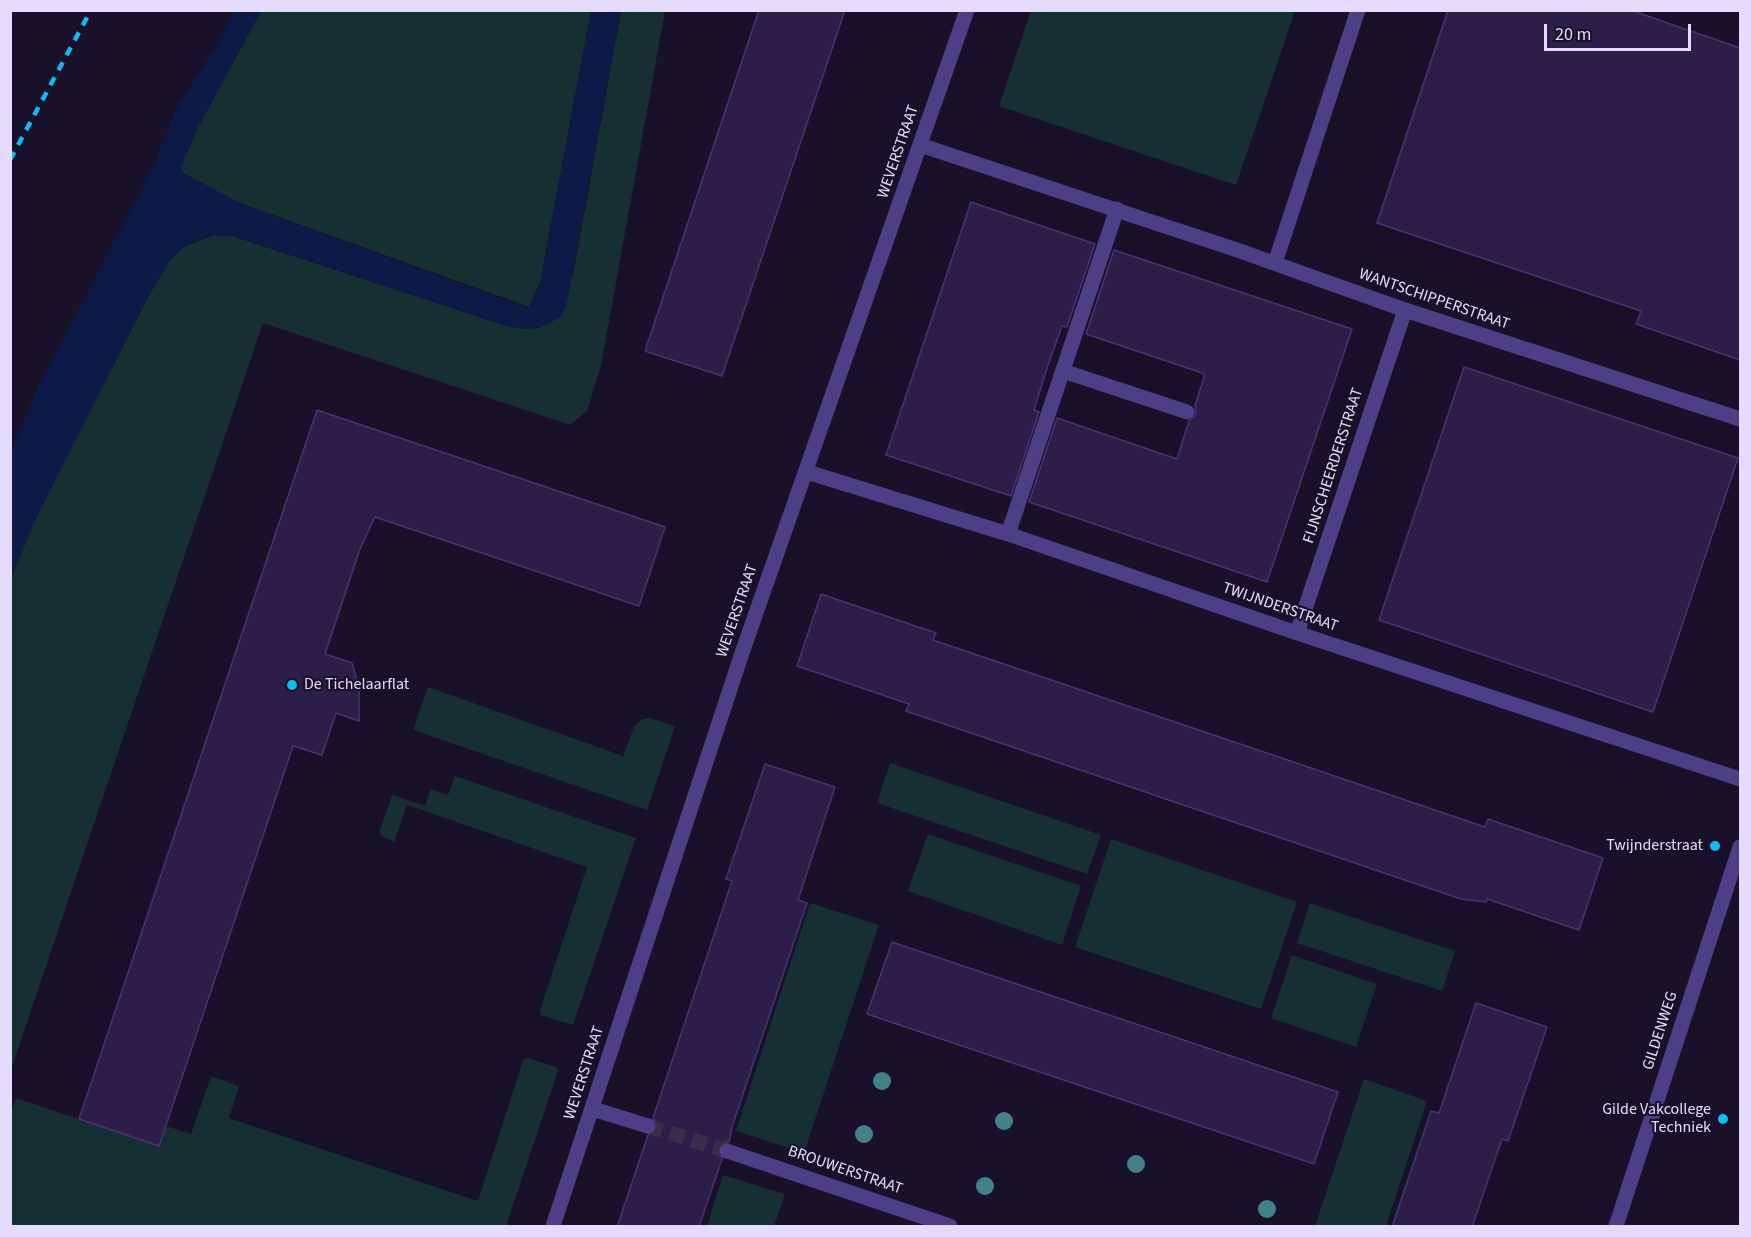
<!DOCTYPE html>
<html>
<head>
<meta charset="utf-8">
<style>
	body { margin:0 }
	#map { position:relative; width:1751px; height:1237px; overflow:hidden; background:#191129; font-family:"Source Sans 3",sans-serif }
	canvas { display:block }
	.frame { position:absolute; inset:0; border:12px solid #e4dbfd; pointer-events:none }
	.scale { position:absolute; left:1544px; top:24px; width:147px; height:27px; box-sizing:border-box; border:3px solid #e4dbfd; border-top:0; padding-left:8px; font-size:18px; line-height:21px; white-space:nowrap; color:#e4dbfd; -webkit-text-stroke:4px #191129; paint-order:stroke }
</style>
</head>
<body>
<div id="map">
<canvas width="1751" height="1237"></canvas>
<div class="frame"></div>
<div class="scale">20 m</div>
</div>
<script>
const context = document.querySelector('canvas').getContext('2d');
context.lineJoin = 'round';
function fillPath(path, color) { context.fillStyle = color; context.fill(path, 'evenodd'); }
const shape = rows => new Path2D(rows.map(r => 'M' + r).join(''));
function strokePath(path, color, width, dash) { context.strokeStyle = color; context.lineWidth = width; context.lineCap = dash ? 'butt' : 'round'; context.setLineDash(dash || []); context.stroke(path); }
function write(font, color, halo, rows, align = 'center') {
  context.font = font + ' "Source Sans 3",sans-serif'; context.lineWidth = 4.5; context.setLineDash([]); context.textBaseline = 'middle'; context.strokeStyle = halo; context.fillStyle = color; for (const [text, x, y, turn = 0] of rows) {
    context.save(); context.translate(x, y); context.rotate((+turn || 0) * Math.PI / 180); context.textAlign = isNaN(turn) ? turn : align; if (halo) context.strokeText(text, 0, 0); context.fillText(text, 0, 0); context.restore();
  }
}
fillPath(shape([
	[261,11,591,11,540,283,529,307,237,202,183,173,181,167,197,129],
	[621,11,665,11,601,366,587,411,570,425,263,323,11,1070,11,578,36,518,148,297,170,260,185,246,214,235,232,236,507,326,527,329,573,275],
	[1031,11,1295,11,1236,185,999,106],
	[428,687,623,756,634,727,642,719,651,718,675,727,647,810,413,730],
	[890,763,1101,835,1087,874,877,803],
	[455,776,636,838,573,1025,541,1015,540,1010,587,867,407,805,394,842,381,836,380,830,392,795,425,806,431,789,448,795],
	[928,834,1081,886,1062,945,908,891],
	[1111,839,1297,902,1261,1009,1075,947],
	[810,903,879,925,804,1153,736,1131],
	[1310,903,1455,951,1442,991,1297,943],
	[1292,955,1377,984,1356,1047,1271,1018],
	[528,1058,559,1068,506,1226,11,1226,10,1115,16,1098,159,1146,166,1126,191,1134,211,1076,239,1086,229,1118,478,1201,523,1060],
	[1364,1079,1427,1101,1386,1226,1315,1226],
	[723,1175,785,1194,774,1226,707,1226]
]), '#152f32');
fillPath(shape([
	[236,11,261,11,197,129,181,167,184,173,237,202,525,307,529,307,535,299,540,283,591,11,621,11,566,307,559,318,540,328,527,329,507,326,233,236,214,235,199,239,185,246,170,260,148,297,36,518,11,578,11,450,38,387,155,162,176,109,219,40,232,13]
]), '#0d1946');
const building = shape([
	[759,10,845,10,722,376,645,351,759,10],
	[1448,10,1630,10,1740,48,1740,360,1636,324,1641,311,1377,223,1448,10],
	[971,202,1095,244,1067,327,1062,326,1048,365,1034,410,1039,412,1011,496,886,455,971,202],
	[1114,250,1352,329,1267,582,1029,502,1057,418,1177,459,1189,421,1196,414,1195,406,1205,374,1086,334,1114,250],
	[1464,367,1738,458,1653,712,1379,620,1464,367],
	[317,410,665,527,639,606,375,517,360,549,325,654,352,663,359,688,359,721,336,713,322,755,293,746,159,1146,79,1119,317,410],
	[821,594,936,633,933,640,1311,768,1485,827,1488,819,1603,858,1579,930,1487,899,1486,902,1461,899,906,711,909,704,797,666,821,594],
	[765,764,835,787,798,900,807,903,732,1127,729,1142,721,1143,718,1148,722,1159,699,1227,617,1227,648,1135,657,1129,657,1123,653,1118,732,881,726,879,765,764],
	[892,942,1338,1092,1314,1164,867,1014,892,942],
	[1476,1003,1547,1027,1508,1141,1502,1139,1472,1227,1392,1227,1431,1111,1439,1113,1476,1003]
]);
fillPath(building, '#2d1e49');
strokePath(building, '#493174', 1.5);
strokePath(shape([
	[648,1126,727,1151]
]), '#372f49', 15, [15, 8]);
strokePath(shape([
	[1063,371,1187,412],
	[1008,534,1117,209]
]), '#4c3f85', 15);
strokePath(shape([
	[920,145,1240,251,1405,310,1740,419],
	[1275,263,1358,10],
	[807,472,1008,534,1297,633,1740,779],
	[1297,633,1405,310],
	[593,1109,648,1126],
	[727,1151,950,1226],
	[553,1226,742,653,967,10],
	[1616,1226,1740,847]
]), '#4c3f85', 15);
strokePath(shape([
	[10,160,91,10]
]), '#0fbbf5', 4.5, [9, 8]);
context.fillStyle = '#448185';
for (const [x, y] of [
	[882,1081],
	[1004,1121],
	[864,1134],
	[1136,1164],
	[985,1186],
	[1267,1209]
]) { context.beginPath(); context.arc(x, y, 9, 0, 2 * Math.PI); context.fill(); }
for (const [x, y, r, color] of [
	[292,685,6,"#0fbbf5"],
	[1715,846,6,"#0fbbf5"],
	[1723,1119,6,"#0fbbf5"]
]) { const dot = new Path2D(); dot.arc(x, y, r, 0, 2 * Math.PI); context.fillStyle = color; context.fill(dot); strokePath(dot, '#191129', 2); }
write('16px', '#e4dbfd', '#191129', [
	["WEVERSTRAAT",899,152,-71],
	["WANTSCHIPPERSTRAAT",1434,300,19],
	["FIJNSCHEERDERSTRAAT",1334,466,-72],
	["TWIJNDERSTRAAT",1280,608,19],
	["WEVERSTRAAT",738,611,-71],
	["GILDENWEG",1661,1031,-72],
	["WEVERSTRAAT",585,1073,-72],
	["BROUWERSTRAAT",845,1171,19]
]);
write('16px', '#e4dbfd', '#191129', [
	["De Tichelaarflat",304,685,"left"],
	["Twijnderstraat",1703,846],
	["Gilde Vakcollege",1711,1110],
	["Techniek",1711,1128]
], 'right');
</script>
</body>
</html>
